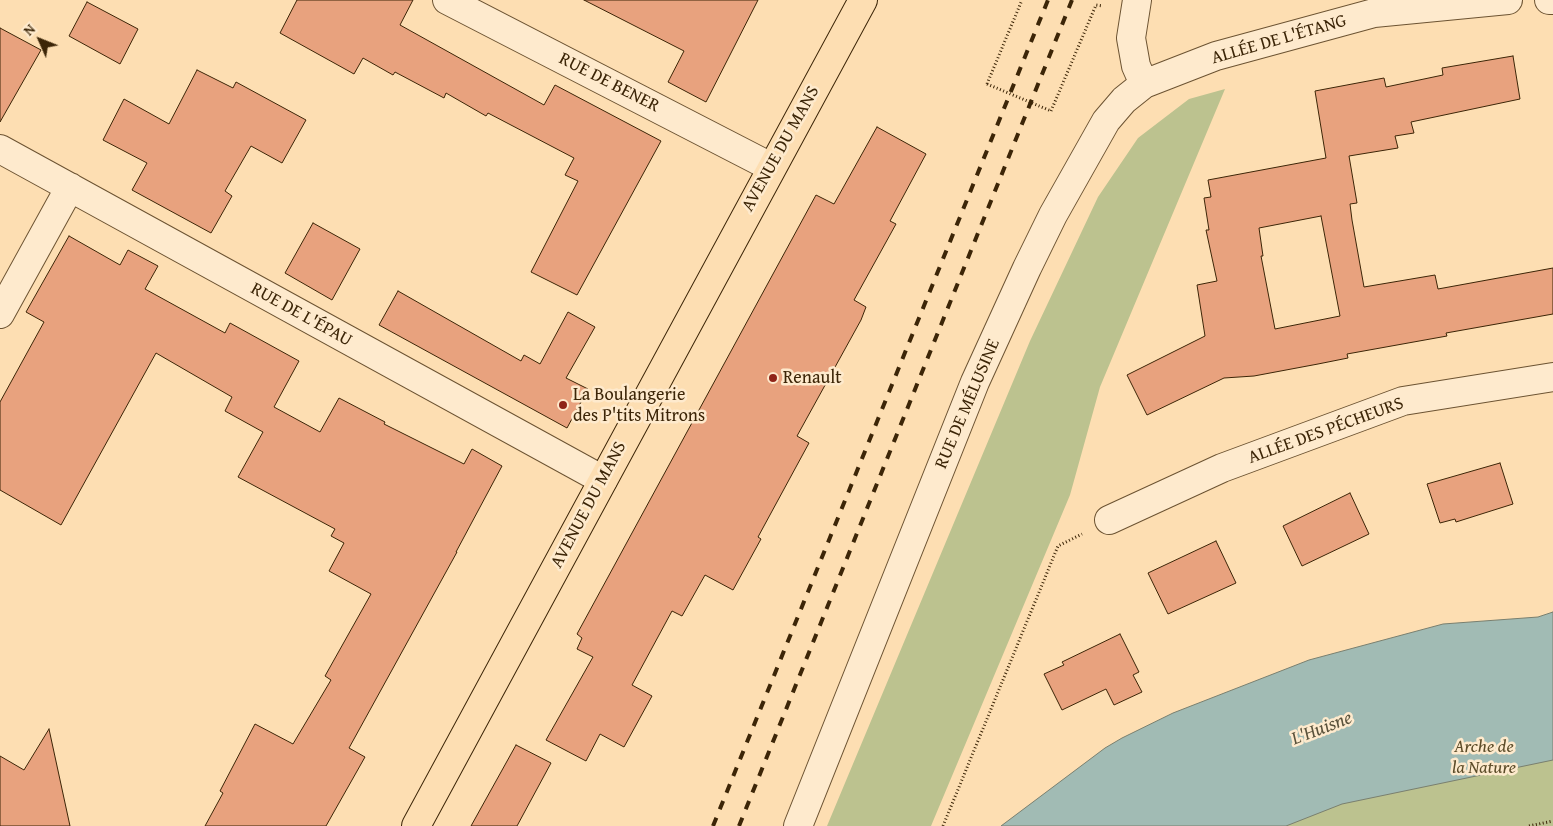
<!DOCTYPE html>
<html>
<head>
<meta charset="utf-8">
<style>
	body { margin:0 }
	#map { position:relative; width:1553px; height:826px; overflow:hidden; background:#fddeb2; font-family:"Gentium Book Plus",serif }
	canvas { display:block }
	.north { position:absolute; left:15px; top:15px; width:50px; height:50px; -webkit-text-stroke:4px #feeacd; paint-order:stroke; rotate:314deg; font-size:14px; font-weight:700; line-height:20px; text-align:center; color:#3c2507 }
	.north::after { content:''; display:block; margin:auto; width:18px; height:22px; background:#3c2507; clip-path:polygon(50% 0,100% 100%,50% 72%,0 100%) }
</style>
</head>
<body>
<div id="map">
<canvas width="1553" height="826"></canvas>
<div class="north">N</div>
</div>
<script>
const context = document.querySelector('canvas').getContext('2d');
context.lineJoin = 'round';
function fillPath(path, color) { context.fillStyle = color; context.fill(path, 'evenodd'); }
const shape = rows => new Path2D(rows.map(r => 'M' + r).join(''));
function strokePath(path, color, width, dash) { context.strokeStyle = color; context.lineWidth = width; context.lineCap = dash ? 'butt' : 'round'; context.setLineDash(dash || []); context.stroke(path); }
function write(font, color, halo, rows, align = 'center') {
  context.font = font + ' "Gentium Book Plus",serif'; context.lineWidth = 5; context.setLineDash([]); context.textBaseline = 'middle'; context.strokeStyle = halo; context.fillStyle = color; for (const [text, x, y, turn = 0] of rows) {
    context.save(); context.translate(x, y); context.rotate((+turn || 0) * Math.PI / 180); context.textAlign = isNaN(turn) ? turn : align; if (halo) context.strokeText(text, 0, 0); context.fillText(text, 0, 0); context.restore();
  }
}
fillPath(shape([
	[1225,89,1100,387,1070,495,931,826,827,826,1030,341,1098,197,1138,138,1189,99],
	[1553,674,1553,826,1107,826]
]), '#bcc28f');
const water = shape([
	[1553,612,1553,760,1342,804,1286,826,1001,826,1105,748,1122,738,1173,713,1309,660,1443,624,1538,617,1553,612]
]);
fillPath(water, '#a1bbb4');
strokePath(water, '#797f6f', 1);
const building = shape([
	[297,0,413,0,400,25,544,105,555,85,661,141,577,295,531,272,578,181,565,175,574,158,488,113,486,116,446,93,444,98,395,72,393,75,363,58,354,74,280,33,297,0],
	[584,0,758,0,706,102,668,82,684,51,584,0],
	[87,2,138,29,120,64,69,36,87,2],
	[0,28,41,50,0,122,0,28],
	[1513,56,1520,99,1411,122,1414,133,1395,136,1398,148,1349,156,1357,203,1350,204,1352,220,1364,287,1435,275,1438,289,1553,268,1553,314,1446,333,1447,336,1347,354,1348,358,1318,364,1254,376,1224,378,1147,415,1127,375,1205,336,1197,285,1217,281,1206,230,1209,230,1204,198,1211,197,1208,180,1326,158,1315,91,1384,78,1386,87,1443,75,1442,68,1513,56],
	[1321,216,1340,316,1275,329,1261,256,1263,256,1259,228,1321,216],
	[197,70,233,88,236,82,306,120,282,163,251,146,225,191,232,196,211,233,132,190,147,163,103,140,124,99,169,124,197,70],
	[877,127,926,154,890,221,896,224,854,300,866,307,861,320,797,436,809,443,758,537,761,539,733,590,705,575,682,616,672,611,632,685,652,696,624,747,600,734,586,761,546,740,593,657,577,649,582,638,577,634,816,195,834,204,877,127],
	[313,223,360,249,332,300,285,273,313,223],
	[69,236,120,265,128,250,158,266,145,289,225,333,230,323,299,361,274,407,320,432,339,398,385,422,384,424,464,464,472,449,502,466,456,552,457,552,349,748,365,757,326,826,205,826,223,793,220,791,255,724,293,744,331,680,325,676,371,594,329,571,344,543,331,536,335,529,238,477,263,432,225,411,232,397,156,353,61,525,0,490,0,402,44,322,26,312,69,236],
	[398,291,521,361,524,355,540,364,568,312,595,327,566,378,588,389,567,428,379,325,398,291],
	[1500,463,1513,504,1456,522,1455,519,1440,523,1427,484,1500,463],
	[1350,493,1369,534,1302,566,1283,526,1350,493],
	[1216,541,1236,583,1168,614,1148,573,1216,541],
	[1120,634,1139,672,1133,675,1142,692,1114,705,1106,689,1062,710,1044,674,1064,665,1062,662,1120,634],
	[49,729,70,826,0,826,0,756,24,770,49,729],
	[516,745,551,763,517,826,471,826,516,745]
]);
fillPath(building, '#e8a27e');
strokePath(building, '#3c2507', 1);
const minor = shape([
	[447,0,771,167],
	[1549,0,1553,0],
	[1144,84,1216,56,1374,13,1508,0],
	[0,149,603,480],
	[0,314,70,187],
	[1109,520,1222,468,1403,401,1553,377],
	[798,826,975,382,1027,268,1053,215,1106,121,1124,100,1144,84,1136,66,1131,38,1137,0]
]);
const major = shape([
	[416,826,863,0]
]);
strokePath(minor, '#6c5332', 30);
strokePath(major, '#3c2507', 30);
strokePath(shape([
	[987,84,1022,0],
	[1051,111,1096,5,1103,6],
	[943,826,1058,546,1082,534],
	[1529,826,1553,821]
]), '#3c2507', 3, [1, 2.5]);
strokePath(minor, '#feeacd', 28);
strokePath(major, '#fddeb2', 28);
strokePath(shape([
	[713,826,1048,0],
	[739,826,1072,0]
]), '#3c2507', 4, [9, 9]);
strokePath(shape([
	[987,84,1051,111]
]), '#3c2507', 3, [1, 2.5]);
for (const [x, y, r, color] of [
	[773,378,5,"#8f2418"],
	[563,405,5,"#8f2418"]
]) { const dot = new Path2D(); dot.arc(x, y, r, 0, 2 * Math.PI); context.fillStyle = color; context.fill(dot); strokePath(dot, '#feeacd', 2); }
write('18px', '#3c2507', '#feeacd', [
	["ALLÉE DE L'ÉTANG",1279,40,-16],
	["RUE DE BENER",609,83,27],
	["AVENUE DU MANS",781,149,-61],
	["RUE DE L'ÉPAU",301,315,29],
	["RUE DE MÉLUSINE",968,404,-67],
	["ALLÉE DES PÉCHEURS",1326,431,-20],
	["AVENUE DU MANS",589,505,-62]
]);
write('18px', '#3c2507', '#feeacd', [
	["Renault",783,378],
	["La Boulangerie",573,395],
	["des P'tits Mitrons",573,416]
], 'left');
write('italic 18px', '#5c4c29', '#feeacd', [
	["Arche de",1484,747],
	["la Nature",1484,768]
]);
write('italic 19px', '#5a523b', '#feeacd', [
	["L'Huisne",1322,729,-21]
]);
</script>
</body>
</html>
